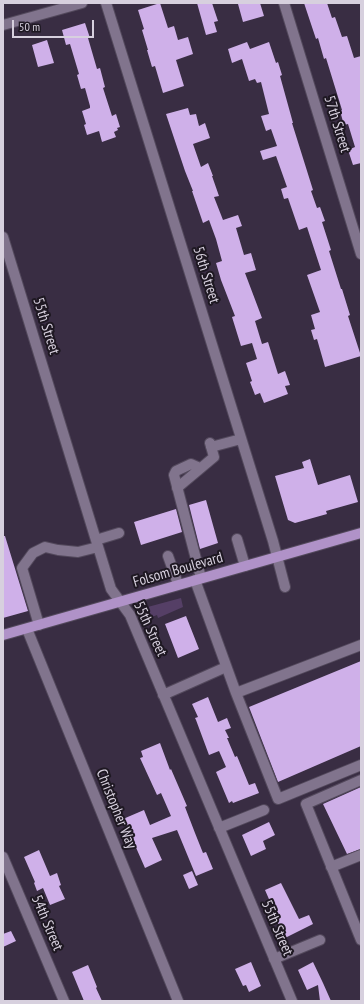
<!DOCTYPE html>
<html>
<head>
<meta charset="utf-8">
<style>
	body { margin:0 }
	#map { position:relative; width:364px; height:1004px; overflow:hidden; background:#392d43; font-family:"PT Sans Narrow",sans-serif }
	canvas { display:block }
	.frame { position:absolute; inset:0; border:4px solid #d7d0de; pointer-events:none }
	.scale { position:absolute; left:12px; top:20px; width:82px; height:18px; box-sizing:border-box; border:2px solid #d7d0de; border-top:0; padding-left:5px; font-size:12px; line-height:14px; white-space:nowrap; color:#d7d0de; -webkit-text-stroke:3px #1e1822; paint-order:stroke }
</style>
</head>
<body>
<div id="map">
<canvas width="364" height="1004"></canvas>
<div class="frame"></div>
<div class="scale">50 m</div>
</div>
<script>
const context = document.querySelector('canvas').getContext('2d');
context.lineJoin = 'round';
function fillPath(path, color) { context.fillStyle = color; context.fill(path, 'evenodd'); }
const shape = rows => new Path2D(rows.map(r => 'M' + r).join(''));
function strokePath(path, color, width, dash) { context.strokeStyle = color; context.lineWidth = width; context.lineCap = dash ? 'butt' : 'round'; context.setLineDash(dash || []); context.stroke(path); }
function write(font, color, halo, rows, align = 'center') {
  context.font = font + ' "PT Sans Narrow",sans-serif'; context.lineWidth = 4; context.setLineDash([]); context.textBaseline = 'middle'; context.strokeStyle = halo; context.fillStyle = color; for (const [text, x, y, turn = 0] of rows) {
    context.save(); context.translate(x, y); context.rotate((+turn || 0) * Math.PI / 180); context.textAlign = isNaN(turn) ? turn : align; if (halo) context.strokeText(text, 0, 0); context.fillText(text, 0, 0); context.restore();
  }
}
fillPath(shape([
	[181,598,183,607,158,618,157,615,142,621,141,613,144,608]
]), '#553f66');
fillPath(shape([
	[160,3,168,28,174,26,178,40,188,37,193,54,176,60,184,86,163,93,155,66,152,67,147,50,148,50,142,30,144,29,138,10],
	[197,3,212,3,218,21,214,22,217,32,206,35],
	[242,3,260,3,264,16,243,22,238,4],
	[304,3,327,3,332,18,335,17,342,37,347,36,354,58,361,56,361,163,353,165,348,150,355,147,348,124,344,125,340,111,342,110,326,58,324,59,318,38,316,39],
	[85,23,90,38,88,38,97,69,100,68,105,87,103,88,112,116,116,114,120,127,117,128,118,130,114,132,116,137,102,142,99,131,87,135,84,125,86,124,82,111,90,108,90,106,85,88,81,89,77,75,79,74,70,44,66,45,62,30],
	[47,40,54,63,38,67,32,45],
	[247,42,250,49,269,42,276,63,278,62,282,75,280,76,293,123,292,123,313,190,311,191,317,208,320,207,325,221,322,222,331,250,329,251,341,289,342,289,350,315,348,316,361,356,325,367,317,339,314,340,311,330,315,329,311,315,320,312,307,275,321,270,307,227,299,230,288,198,284,199,281,189,287,187,276,156,263,160,260,151,277,146,271,129,266,131,261,116,269,114,261,82,257,83,255,79,249,81,242,59,232,63,228,49],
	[188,108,190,115,196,114,199,126,205,123,210,138,193,144,201,167,208,163,213,176,212,176,219,196,214,197,223,220,238,215,242,226,236,228,244,255,251,253,256,270,245,273,262,318,255,321,262,344,268,342,278,374,285,371,290,385,285,386,288,394,264,403,260,393,255,395,250,382,252,381,246,363,257,359,252,343,241,346,232,317,235,316,221,280,216,263,222,261,216,239,209,220,203,223,192,191,193,191,185,171,166,114],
	[310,459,318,485,350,475,358,502,326,511,327,514,295,523,288,520,275,476,304,468,302,462],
	[206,500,218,543,200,549,189,505],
	[176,509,182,532,141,545,134,522],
	[3,536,5,536,28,611,3,618],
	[186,616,199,649,178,658,165,624],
	[361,661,361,746,278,782,249,707],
	[208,697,218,722,227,718,231,728,225,730,229,738,227,738,235,757,237,756,249,785,255,783,259,793,233,803,232,801,229,803,216,772,226,767,219,751,209,755,196,720,195,718,198,717,192,704],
	[160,743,170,770,171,769,187,806,185,807,195,833,203,853,206,852,213,869,196,876,177,830,152,838,162,860,145,868,134,843,133,844,123,819,144,810,150,825,171,816,161,793,157,795,140,758,143,757,141,751],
	[361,787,361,849,347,854,323,804],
	[269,822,275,835,263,841,266,849,251,856,242,835],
	[39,850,50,876,57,873,61,885,59,886,65,899,50,905,43,888,37,891,34,883,35,882,24,857],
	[192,871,198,885,189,889,183,875],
	[281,883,299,919,309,915,313,924,285,938,273,913,275,913,265,890],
	[11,931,16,941,3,947,3,934],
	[251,962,261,986,249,992,246,985,243,986,235,969],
	[313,962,323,983,331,1001,320,1001,318,985,307,990,298,970],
	[88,965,97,987,96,988,102,1001,84,1001,72,972]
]), '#cfb0e9');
const minor = shape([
	[106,3,273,541,285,587],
	[284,3,361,254],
	[3,25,82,3],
	[3,237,111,589,130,615,292,1001],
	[211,447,241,439],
	[200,468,191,464,176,471,174,475,201,578],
	[177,488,214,457,210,443],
	[237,539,245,566],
	[96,540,119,533],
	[168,556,178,584],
	[195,580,236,693,278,799,361,765],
	[39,625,22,568,33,553,45,547,58,550,78,552,98,547],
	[27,629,178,1001],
	[236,693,361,645],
	[163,695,226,667],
	[361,780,306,804,361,940],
	[219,828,264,810],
	[3,857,64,1001],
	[331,867,361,855],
	[274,959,320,940]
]);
const major = shape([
	[3,635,361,533]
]);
strokePath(minor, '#53495c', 12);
strokePath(major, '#53495c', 12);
strokePath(minor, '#81748d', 10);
strokePath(major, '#b092c8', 10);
write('15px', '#d7d0de', '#1e1822', [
	["57th Street",337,124,73],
	["56th Street",206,275,73],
	["55th Street",46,326,73],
	["Folsom Boulevard",178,570,-16],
	["55th Street",150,629,65],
	["Christopher Way",116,809,68],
	["54th Street",47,923,67],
	["55th Street",277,928,67]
]);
</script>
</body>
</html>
